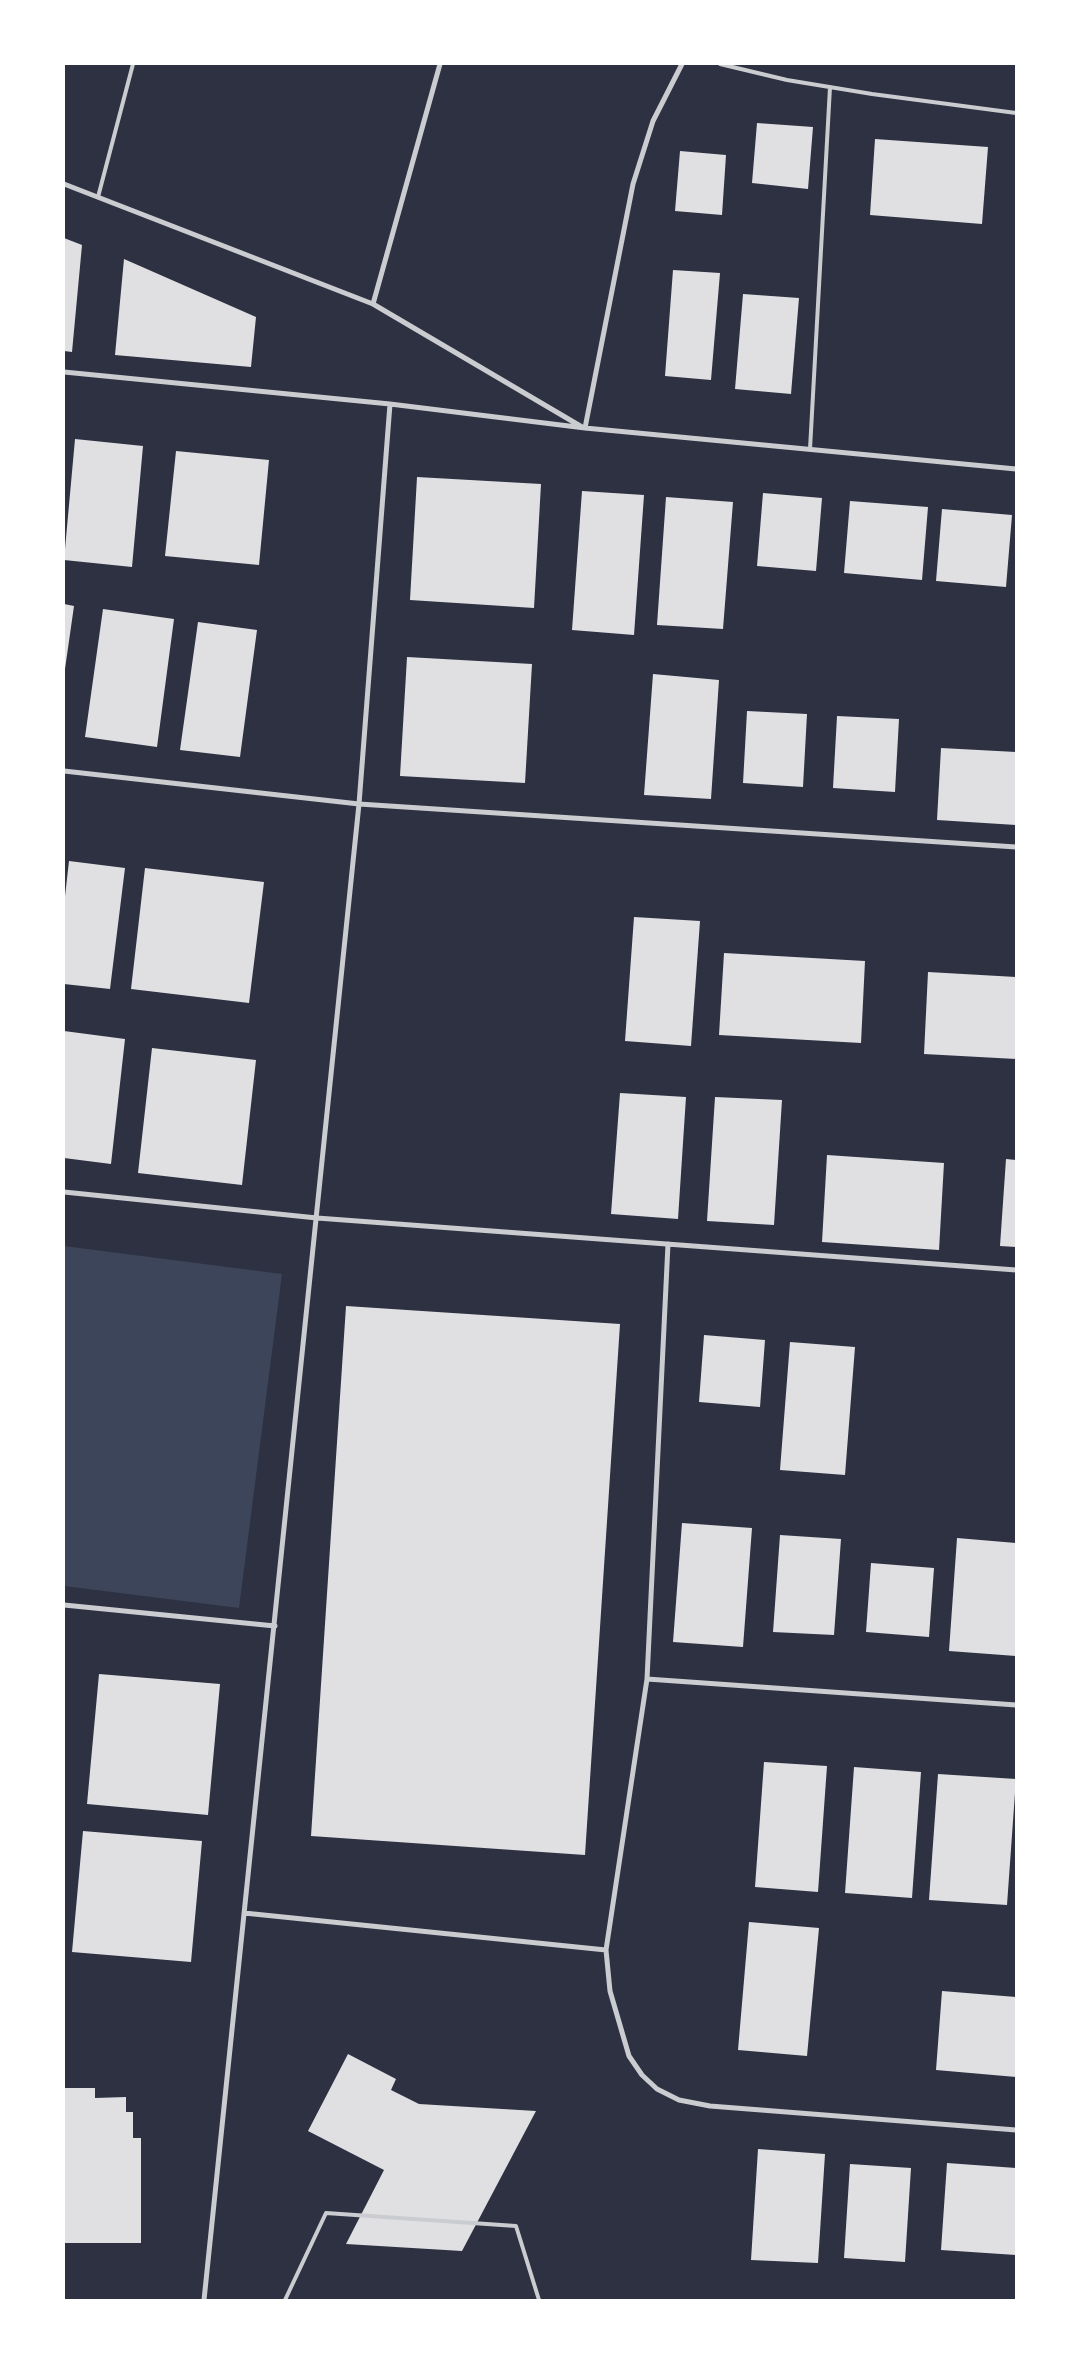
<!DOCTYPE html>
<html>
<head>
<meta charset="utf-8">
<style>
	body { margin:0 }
	#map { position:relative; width:1080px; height:2364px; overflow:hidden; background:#2d3142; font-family:"Public Sans",sans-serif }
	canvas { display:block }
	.frame { position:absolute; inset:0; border:65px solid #fff; pointer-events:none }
</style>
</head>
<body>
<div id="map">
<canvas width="1080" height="2364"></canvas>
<div class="frame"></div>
</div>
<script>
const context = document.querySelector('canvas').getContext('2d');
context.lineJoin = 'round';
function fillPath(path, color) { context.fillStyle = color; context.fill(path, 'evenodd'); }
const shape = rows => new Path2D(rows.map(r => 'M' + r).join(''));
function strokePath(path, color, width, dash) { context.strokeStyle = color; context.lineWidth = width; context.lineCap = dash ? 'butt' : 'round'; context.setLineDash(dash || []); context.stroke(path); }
fillPath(shape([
	[64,1246,282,1274,239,1608,64,1586]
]), '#3c4559');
fillPath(shape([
	[757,123,813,127,808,189,752,183],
	[875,139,988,147,982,224,870,215],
	[680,151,726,155,722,215,675,211],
	[64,238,82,245,72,352,64,351],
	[124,259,256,317,251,367,115,355],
	[673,270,720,273,711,380,665,376],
	[743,294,799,298,791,394,735,389],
	[75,439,143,446,132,567,64,560],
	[176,451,269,460,259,565,165,556],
	[417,477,541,484,534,608,410,600],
	[582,491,644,495,634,635,572,630],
	[763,493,822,498,816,571,757,566],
	[666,497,733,502,723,629,657,625],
	[850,501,928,507,922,580,844,573],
	[942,509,1012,515,1006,587,936,581],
	[64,604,74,606,65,669,64,669],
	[103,609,174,619,157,747,85,737],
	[198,622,257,630,240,757,180,750],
	[407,657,532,664,525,783,400,776],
	[653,674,719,680,711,799,644,795],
	[747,711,807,714,803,787,743,783],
	[837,716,899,719,895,792,833,788],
	[941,748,1016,752,1016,825,937,820],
	[69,861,125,868,110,989,64,984,64,905],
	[145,868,264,882,249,1003,131,989],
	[634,917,700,921,691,1046,625,1041],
	[724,953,865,961,861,1043,719,1035],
	[928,972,1016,977,1016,1059,924,1054],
	[64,1031,125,1039,111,1164,64,1158],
	[152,1048,256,1060,242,1185,138,1173],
	[620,1093,686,1097,678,1219,611,1214],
	[715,1097,782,1100,774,1225,707,1221],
	[827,1155,944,1163,939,1250,822,1242],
	[1006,1159,1016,1160,1016,1247,1000,1246],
	[346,1306,620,1324,585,1855,311,1836],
	[704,1335,765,1340,760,1407,699,1402],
	[790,1342,855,1347,845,1475,780,1470],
	[682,1523,752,1528,743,1647,673,1642],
	[780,1535,841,1539,834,1635,773,1632],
	[957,1538,1016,1543,1016,1656,949,1651],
	[871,1563,934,1568,929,1637,866,1632],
	[99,1674,220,1684,208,1815,87,1804],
	[764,1762,827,1766,818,1892,755,1887],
	[854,1767,921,1772,912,1898,845,1893],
	[938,1774,1016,1779,1007,1905,929,1900],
	[83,1831,202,1841,191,1962,72,1952],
	[749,1922,819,1928,807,2056,738,2050],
	[942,1991,1016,1997,1016,2077,936,2070],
	[348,2054,396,2079,391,2090,419,2104,536,2111,462,2251,346,2244,384,2170,308,2131],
	[64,2088,95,2088,95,2098,126,2097,126,2112,133,2112,133,2138,141,2138,141,2243,64,2243],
	[758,2149,825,2154,818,2263,751,2260],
	[947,2163,1016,2168,1016,2255,941,2250],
	[850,2164,911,2168,905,2262,844,2258]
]), '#e0e0e3');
strokePath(shape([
	[720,64,787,80,872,94,1016,113],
	[98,197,133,64],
	[810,449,830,87],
	[285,2300,326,2213,516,2226,539,2300]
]), '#caccd0', 4);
strokePath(shape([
	[64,184,373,304,582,427],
	[373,304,440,64],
	[64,372,390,404,585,428,1016,469],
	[585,428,633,184,653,121,682,64],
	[64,771,359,804,1016,847],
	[64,1192,317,1218,1016,1270],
	[668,1244,647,1679,606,1950,610,1991,629,2056,642,2075,657,2089,679,2100,710,2106,1016,2130],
	[64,1605,275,1626],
	[647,1679,1016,1705],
	[244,1913,606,1950],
	[204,2300,359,804,390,404]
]), '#caccd0', 5);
</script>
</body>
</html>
